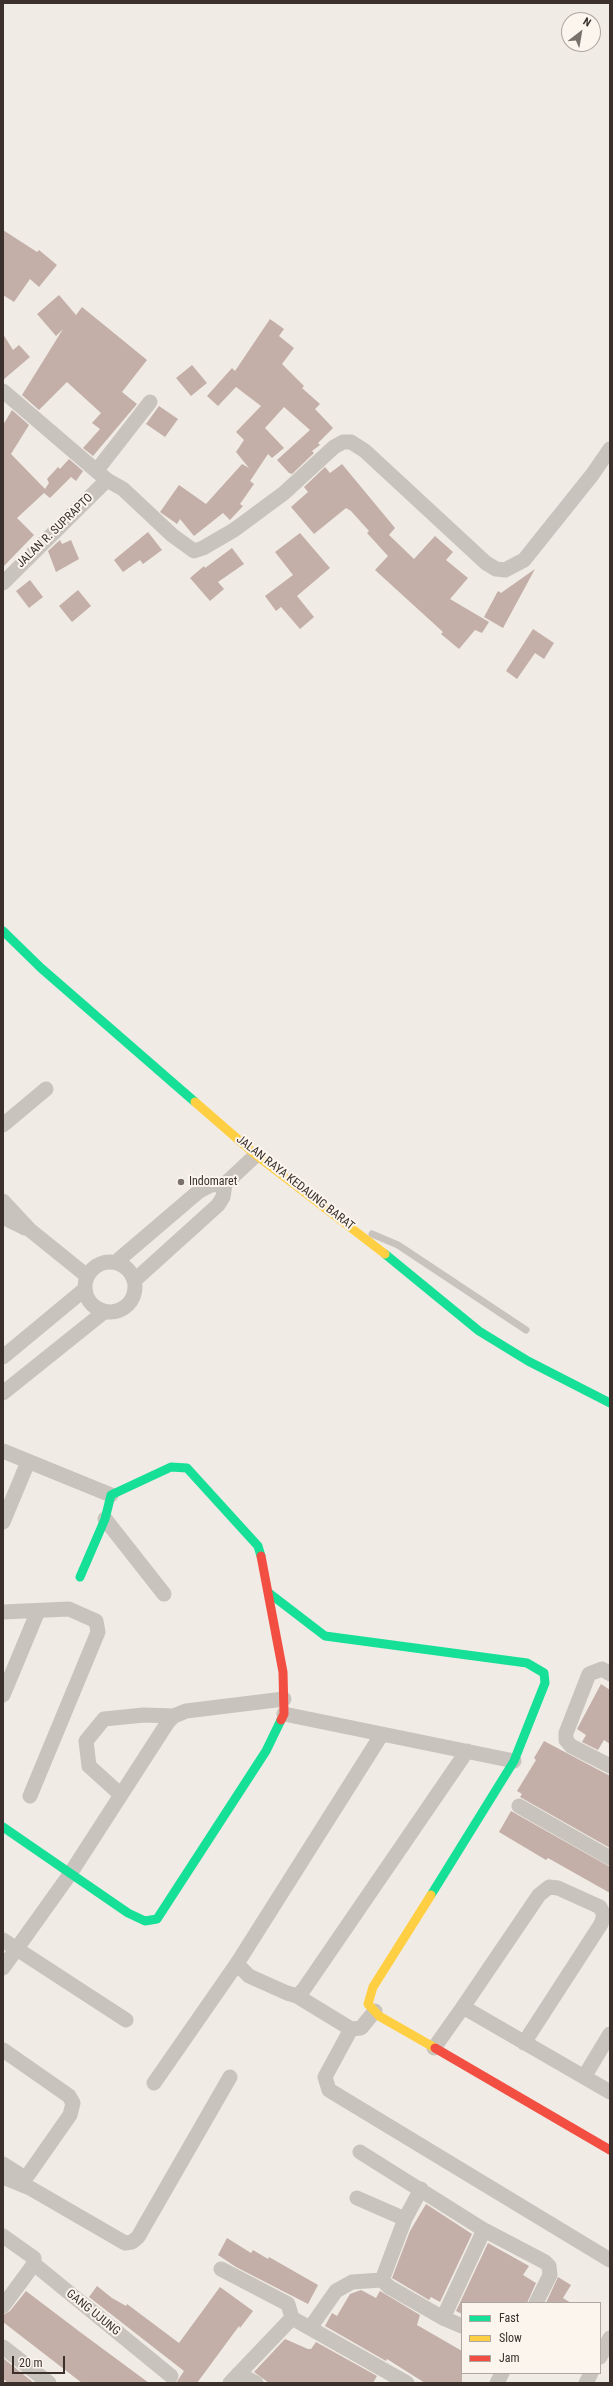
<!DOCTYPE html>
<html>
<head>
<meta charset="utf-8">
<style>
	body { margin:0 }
	#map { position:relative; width:613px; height:2386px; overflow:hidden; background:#f0ebe5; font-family:"Roboto Condensed",sans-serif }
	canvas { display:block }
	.frame { position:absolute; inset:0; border:4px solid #3b302b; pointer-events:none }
	.legend { position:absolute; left:461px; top:2302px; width:140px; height:72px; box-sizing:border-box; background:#fbf5ee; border:1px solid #aea6a0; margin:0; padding:5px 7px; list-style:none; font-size:12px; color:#3b302b }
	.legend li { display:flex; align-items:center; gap:8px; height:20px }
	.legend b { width:20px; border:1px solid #aea6a0 }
	.north { position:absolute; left:561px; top:12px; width:40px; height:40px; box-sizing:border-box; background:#fbf5ee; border:1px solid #aea6a0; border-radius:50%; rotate:31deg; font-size:11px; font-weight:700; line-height:16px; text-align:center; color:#3b302b }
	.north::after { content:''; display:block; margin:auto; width:14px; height:18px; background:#7a716c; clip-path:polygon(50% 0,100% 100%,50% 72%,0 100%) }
	.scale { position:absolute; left:12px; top:2356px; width:53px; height:18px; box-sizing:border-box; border:2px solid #3b302b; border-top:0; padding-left:5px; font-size:12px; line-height:14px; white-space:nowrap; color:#3b302b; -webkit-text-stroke:3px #fbf5ee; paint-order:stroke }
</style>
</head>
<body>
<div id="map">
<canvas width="613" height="2386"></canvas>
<div class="frame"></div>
<ul class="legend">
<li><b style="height:5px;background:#16e098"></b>Fast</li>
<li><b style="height:5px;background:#ffcf43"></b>Slow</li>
<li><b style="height:5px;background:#f24e42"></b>Jam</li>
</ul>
<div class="north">N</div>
<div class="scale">20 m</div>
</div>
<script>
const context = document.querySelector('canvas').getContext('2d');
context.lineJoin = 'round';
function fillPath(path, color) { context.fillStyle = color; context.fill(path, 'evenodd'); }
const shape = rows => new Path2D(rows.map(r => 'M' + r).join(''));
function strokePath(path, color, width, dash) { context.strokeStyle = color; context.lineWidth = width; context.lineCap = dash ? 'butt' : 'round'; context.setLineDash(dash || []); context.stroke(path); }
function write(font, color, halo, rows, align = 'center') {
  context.font = font + ' "Roboto Condensed",sans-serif'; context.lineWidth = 4; context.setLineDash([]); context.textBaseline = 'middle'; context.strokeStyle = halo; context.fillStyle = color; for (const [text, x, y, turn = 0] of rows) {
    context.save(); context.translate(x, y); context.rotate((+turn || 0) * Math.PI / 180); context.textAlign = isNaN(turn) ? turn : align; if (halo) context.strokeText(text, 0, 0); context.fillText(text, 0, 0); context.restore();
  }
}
fillPath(shape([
	[3,230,37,252,39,250,57,265,39,287,30,279,14,302,3,295],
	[59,295,76,315,82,307,147,360,122,392,137,404,93,456,83,448,100,429,92,423,101,413,67,382,39,410,22,395,63,329,56,336,37,314],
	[270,319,284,329,279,336,294,348,282,364,304,386,302,388,320,404,315,409,333,428,318,443,320,445,312,451,314,453,292,474,289,473,277,460,310,430,284,407,265,428,284,448,272,458,268,454,250,481,254,484,240,504,243,506,230,520,223,513,194,536,180,519,177,524,160,512,179,485,206,504,242,464,249,468,236,452,244,440,236,432,261,406,236,387,218,406,207,396,232,368,235,371],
	[3,334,13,350,19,345,30,357,3,380],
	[192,365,207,383,191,396,176,378],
	[159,406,178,419,165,437,146,424],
	[12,410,29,425,11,454,45,489,49,483,47,479,58,467,60,469,69,459,83,471,76,481,71,477,50,498,44,493,17,518,34,535,3,567,3,425],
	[342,464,395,528,389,535,414,559,435,536,453,552,446,560,468,578,450,599,489,622,482,633,475,630,459,649,441,634,443,632,375,570,388,556,367,533,369,531,351,511,346,508,314,534,291,507,308,492,304,487,325,467,330,473],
	[148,532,162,550,143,564,140,560,123,572,114,560],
	[300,533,330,568,297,596,314,617,300,629,281,607,276,611,265,596,293,575,275,552],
	[60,540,62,544,71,540,79,559,56,572,48,551],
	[232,548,244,564,218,582,224,589,210,601,190,578,204,566,205,568],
	[535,569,503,628,484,617,498,591,501,593],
	[30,580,43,597,29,608,16,591],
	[78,590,91,606,72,622,59,606],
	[533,629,554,643,544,659,535,653,517,679,506,671],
	[601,1684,610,1690,610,1744,604,1740,598,1750,582,1742,586,1735,577,1729],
	[544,1741,610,1776,610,1848,520,1797,522,1794,517,1791,536,1760,534,1758],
	[511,1811,610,1867,610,1893,548,1858,546,1860,499,1832],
	[426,2204,472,2234,440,2302,431,2297,429,2300,392,2278,410,2231],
	[227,2238,251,2253,253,2250,268,2259,269,2257,318,2285,308,2304,236,2267,218,2255],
	[488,2243,529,2266,523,2275,536,2283,527,2303,462,2303,462,2314,456,2311],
	[558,2277,571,2285,563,2298,571,2303,546,2303],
	[97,2286,112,2298,126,2306,127,2304,179,2343,220,2287,253,2311,240,2328,239,2326,197,2383,176,2383,184,2371,89,2297],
	[361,2290,376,2298,380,2291,420,2315,417,2325,462,2351,462,2383,425,2383,387,2359,386,2361,325,2326,332,2313,337,2316,350,2294],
	[26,2291,80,2332,149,2383,82,2383,3,2322,3,2315,10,2311],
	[285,2339,308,2349,311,2349,316,2342,377,2376,373,2383,269,2383,254,2372],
	[3,2358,34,2383,8,2383,3,2379]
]), '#c3afa7');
strokePath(shape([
	[372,1234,398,1245,526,1330]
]), '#c9c3be', 7);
strokePath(shape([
	[3,391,107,480,123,489,172,535,194,551,203,548,234,530,284,493,334,447,343,442,351,442,365,451,486,563,496,569,505,570,524,560,592,475,610,449],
	[97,470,150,402],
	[3,583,107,480],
	[3,1125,46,1089],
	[3,1201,30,1230,87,1276],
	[3,1217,25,1228],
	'85 1287a25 25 0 1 1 50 0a25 25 0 1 1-50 0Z',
	[116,1262,198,1192,211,1185,225,1184,256,1155],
	[135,1280,218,1205,223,1197,225,1184],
	[3,1357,85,1289],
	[3,1393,104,1312],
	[3,1451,111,1495],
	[105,1519,164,1594],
	[3,1522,28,1462],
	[3,1612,69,1609,96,1621,98,1632,30,1796],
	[610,1674,602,1669,589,1674,566,1733,566,1740,571,1746,610,1766],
	[3,1695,38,1611],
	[284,1714,514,1761],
	[382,1734,238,1962,240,1967,249,1976,287,1993,297,1996,304,1989,467,1751],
	[121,1795,89,1766,86,1741,104,1719,144,1715,174,1716],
	[519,1806,610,1858],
	[3,1940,126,2020],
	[3,1968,70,1874,168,1722,174,1716,186,1711,284,1699],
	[297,1996,351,2029,361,2028,375,2011],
	[463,2007,539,1895,549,1887,558,1888,600,1907,604,1915,601,1924,524,2043],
	[351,2029,325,2077,329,2090,610,2260],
	[434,2048,463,2007,610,2092],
	[3,2050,69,2096,73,2103,70,2115,28,2175,22,2176,3,2164],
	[584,2077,610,2034],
	[154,2083,238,1962],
	[360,2152,484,2230,545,2262,549,2266,550,2275,536,2303],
	[3,2177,30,2188,125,2243,132,2242,138,2237,230,2077],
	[421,2189,405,2219,382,2280,389,2287,443,2318,462,2326],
	[357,2198,405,2219],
	[3,2236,34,2258,34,2264,3,2306],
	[34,2264,171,2376],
	[221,2269,288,2304,292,2318,230,2383],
	[292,2318,407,2383],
	[443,2318,484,2230],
	[310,2328,336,2291,352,2282,382,2280],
	[3,2347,49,2383],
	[600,2357,610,2338],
	[238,2374,256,2383],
	[497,2383,502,2373],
	[586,2383,591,2373]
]), '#c9c3be', 15);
strokePath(shape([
	[3,931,41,968,195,1102],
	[385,1254,479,1331,528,1361,610,1403],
	[80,1577,105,1519,111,1495,171,1467,187,1468,258,1546,261,1556],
	[269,1593,325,1636,527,1663,544,1673,545,1683,514,1761,431,1895],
	[3,1827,128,1913,145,1921,157,1919,266,1751,281,1720]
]), '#16e098', 9);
strokePath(shape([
	[195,1102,256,1155,385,1254],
	[431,1895,373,1987,368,2004,379,2016,435,2048]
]), '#ffcf43', 9);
strokePath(shape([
	[261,1556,283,1672,284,1714,281,1720],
	[435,2048,610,2150]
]), '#f24e42', 9);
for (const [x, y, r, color] of [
	[181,1182,4,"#7a716c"]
]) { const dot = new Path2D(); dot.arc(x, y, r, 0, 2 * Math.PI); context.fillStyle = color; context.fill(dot); strokePath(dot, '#fbf5ee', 1.5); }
write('12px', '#3b302b', '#fbf5ee', [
	["JALAN R. SUPRAPTO",55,531,-44],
	["JALAN RAYA KEDAUNG BARAT",295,1183,38],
	["GANG UJUNG",93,2313,39]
]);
write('12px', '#3b302b', '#fbf5ee', [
	["Indomaret",189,1182]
], 'left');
</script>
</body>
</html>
